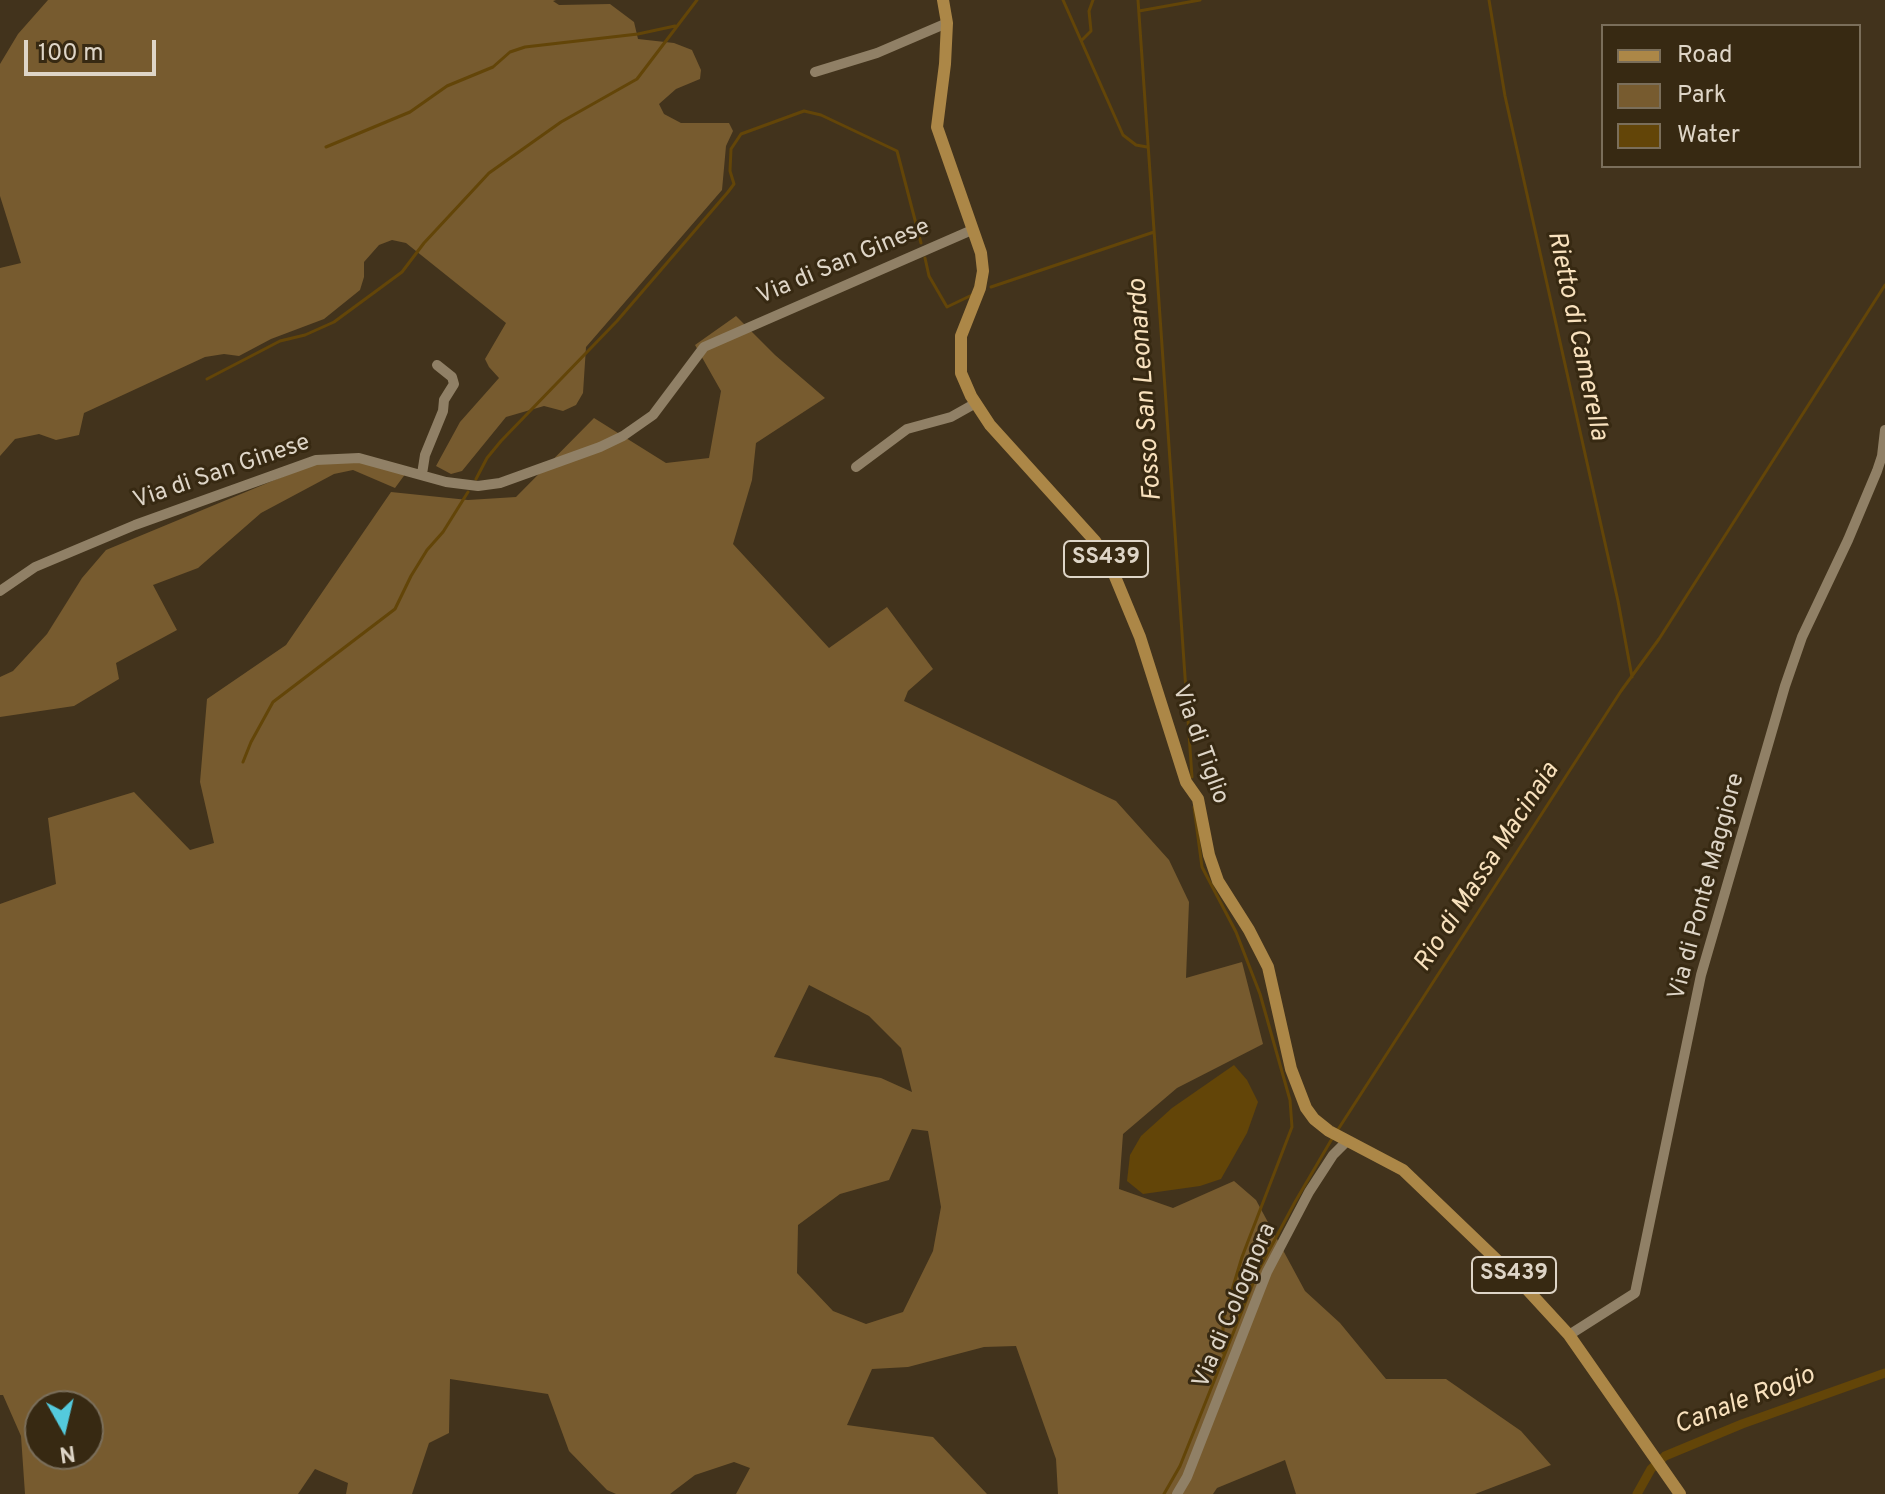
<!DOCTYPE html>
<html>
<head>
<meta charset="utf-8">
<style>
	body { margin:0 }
	#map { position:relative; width:1885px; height:1494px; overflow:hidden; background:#42331c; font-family:Overpass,sans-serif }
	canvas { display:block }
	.legend { position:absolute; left:1601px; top:24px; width:260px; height:144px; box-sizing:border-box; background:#372912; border:2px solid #7a6e5a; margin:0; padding:10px 14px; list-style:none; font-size:24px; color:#ded5c7 }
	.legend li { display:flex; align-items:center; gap:16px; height:40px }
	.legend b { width:40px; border:2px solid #7a6e5a }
	.north { position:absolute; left:24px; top:1390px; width:80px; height:80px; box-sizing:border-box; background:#372912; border:2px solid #7a6e5a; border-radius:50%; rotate:172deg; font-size:22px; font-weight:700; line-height:32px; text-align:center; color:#ded5c7 }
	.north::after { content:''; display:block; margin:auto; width:28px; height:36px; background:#54cadd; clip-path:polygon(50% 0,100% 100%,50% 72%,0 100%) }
	.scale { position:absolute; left:24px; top:40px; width:132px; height:36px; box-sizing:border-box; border:4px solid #ded5c7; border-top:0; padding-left:10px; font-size:24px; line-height:28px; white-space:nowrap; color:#ded5c7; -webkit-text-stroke:6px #372912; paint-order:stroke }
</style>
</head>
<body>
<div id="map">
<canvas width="1885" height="1494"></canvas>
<ul class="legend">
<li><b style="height:10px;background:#ac8747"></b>Road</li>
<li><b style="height:22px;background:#775b2f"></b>Park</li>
<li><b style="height:22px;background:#634508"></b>Water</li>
</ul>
<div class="north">N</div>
<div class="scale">100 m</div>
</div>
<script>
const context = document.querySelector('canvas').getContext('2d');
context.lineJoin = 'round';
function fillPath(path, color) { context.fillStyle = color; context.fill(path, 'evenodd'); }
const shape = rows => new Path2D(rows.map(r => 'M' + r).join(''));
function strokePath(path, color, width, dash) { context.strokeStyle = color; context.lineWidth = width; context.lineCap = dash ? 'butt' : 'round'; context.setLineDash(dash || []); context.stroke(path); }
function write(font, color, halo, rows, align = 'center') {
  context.font = font + ' Overpass,sans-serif'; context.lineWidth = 6; context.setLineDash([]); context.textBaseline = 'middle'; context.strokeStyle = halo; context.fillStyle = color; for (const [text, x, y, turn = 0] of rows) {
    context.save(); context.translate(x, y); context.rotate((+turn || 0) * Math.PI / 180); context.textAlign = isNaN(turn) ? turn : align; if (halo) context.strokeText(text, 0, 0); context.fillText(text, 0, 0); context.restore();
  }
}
fillPath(shape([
	[48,0,556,0,553,1,559,5,610,4,634,22,638,39,674,43,692,50,701,70,700,79,676,89,659,104,664,114,681,123,729,123,733,131,726,146,722,190,586,347,583,393,576,405,563,411,544,406,506,417,462,471,451,474,436,466,460,422,499,378,489,367,485,359,506,323,406,243,392,240,379,245,364,262,364,277,360,290,324,319,271,339,239,356,224,354,205,357,84,413,79,435,56,440,39,434,15,439,0,456,0,268,21,263,0,196,0,64,18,34],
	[736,316,775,355,825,398,756,443,752,480,733,544,829,648,887,607,933,669,908,691,904,701,1116,801,1169,860,1189,902,1186,978,1242,962,1263,1044,1177,1088,1123,1134,1119,1189,1173,1208,1234,1181,1256,1200,1305,1291,1340,1323,1386,1379,1446,1379,1521,1431,1551,1465,1475,1494,1296,1494,1285,1460,1217,1488,1213,1494,1058,1494,1056,1459,1016,1346,984,1347,908,1367,872,1369,847,1425,933,1437,987,1494,736,1494,750,1468,734,1462,695,1475,670,1494,616,1494,607,1490,569,1451,548,1394,450,1379,449,1433,429,1443,412,1494,346,1494,348,1483,315,1469,298,1494,25,1494,21,1436,3,1395,0,1395,0,904,56,884,48,818,134,792,190,850,214,843,200,782,207,699,286,645,391,492,468,500,516,497,594,418,666,463,709,458,721,391,695,345],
	[809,985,869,1016,901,1048,912,1092,881,1078,774,1057],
	[912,1129,928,1131,941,1207,933,1251,903,1312,866,1324,833,1311,797,1273,798,1225,840,1194,889,1180],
	[40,1406,88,1406,88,1454,40,1454],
	[348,459,406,473,395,488,353,470,334,474,261,513,198,568,153,585,177,630,116,663,119,679,74,706,0,717,0,677,13,671,47,634,82,578,106,550,318,462]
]), '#775b2f');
fillPath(shape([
	[1234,1065,1247,1080,1258,1102,1247,1133,1221,1179,1200,1186,1143,1194,1127,1181,1130,1155,1141,1136,1172,1108]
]), '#634508');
strokePath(shape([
	[1063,0,1123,135,1136,145,1147,147],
	[1138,0,1192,777],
	[1489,0,1505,96,1618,601,1632,677],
	[1139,11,1200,0],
	[1082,40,1091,31,1089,11,1093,0],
	[326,147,410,112,447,86,493,67,510,52,525,47,638,34,675,26],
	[925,258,929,276,947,307,972,295],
	[991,287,1154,232],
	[207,379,280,341,305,335,334,322,402,272,424,243,489,173,561,122,637,79,697,0],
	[476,479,487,458,501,441,617,321,728,192,734,184,730,171,731,149,741,134,804,111,821,115,897,151,921,243],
	[243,762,251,742,273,702,395,609,411,576,427,550,443,532,468,492],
	[1194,807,1202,867,1236,932,1260,994,1290,1100,1292,1127,1242,1257,1223,1320,1223,1353],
	[1337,1131,1621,691,1659,639,1885,285],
	[1164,1494,1180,1466,1258,1271,1295,1202,1333,1137]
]), '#634508', 3);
strokePath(shape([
	[1637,1494,1651,1469,1665,1456,1742,1424,1885,1373]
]), '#634508', 9);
strokePath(shape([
	[815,72,877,53,947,23],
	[856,467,907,429,951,417,976,403],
	[422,474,425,455,443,411,444,400,454,384,452,377,437,365],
	[0,591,35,567,135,525,316,460,359,458,446,482,478,486,500,483,600,447,623,436,653,415,704,347,972,230],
	[1569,1335,1635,1293,1701,975,1785,686,1802,637,1848,540,1877,471,1882,456,1885,430],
	[1177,1494,1187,1477,1267,1272,1309,1192,1333,1155,1347,1141]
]), '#908066', 10);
strokePath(shape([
	[943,0,947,23,945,64,937,127,981,253,983,271,980,288,961,336,961,373,971,396,990,425,1095,541,1111,567,1140,637,1186,782,1198,799,1209,855,1218,881,1249,930,1268,967,1291,1069,1306,1108,1314,1119,1329,1131,1403,1170,1523,1285,1569,1335,1680,1494]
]), '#ac8747', 12);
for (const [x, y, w] of [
	[1106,559,84],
	[1514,1275,84]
]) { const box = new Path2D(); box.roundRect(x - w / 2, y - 18, w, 36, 6); context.fillStyle = '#372912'; context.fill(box); strokePath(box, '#ded5c7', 2); }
write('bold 22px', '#ded5c7', null, [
	["SS439",1106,559],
	["SS439",1514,1275]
]);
write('24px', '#ded5c7', '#372912', [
	["Via di San Ginese",844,263,-23],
	["Via di San Ginese",222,473,-19],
	["Via di Tiglio",1199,745,70],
	["Via di Ponte Maggiore",1708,887,-75],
	["Via di Colognora",1236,1306,-67]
]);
write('italic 26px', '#f8e1bd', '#372912', [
	["Rietto di Camerella",1576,336,78],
	["Fosso San Leonardo",1147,390,-94],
	["Rio di Massa Macinaia",1488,868,-57],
	["Canale Rogio",1745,1402,-21]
]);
</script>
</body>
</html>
